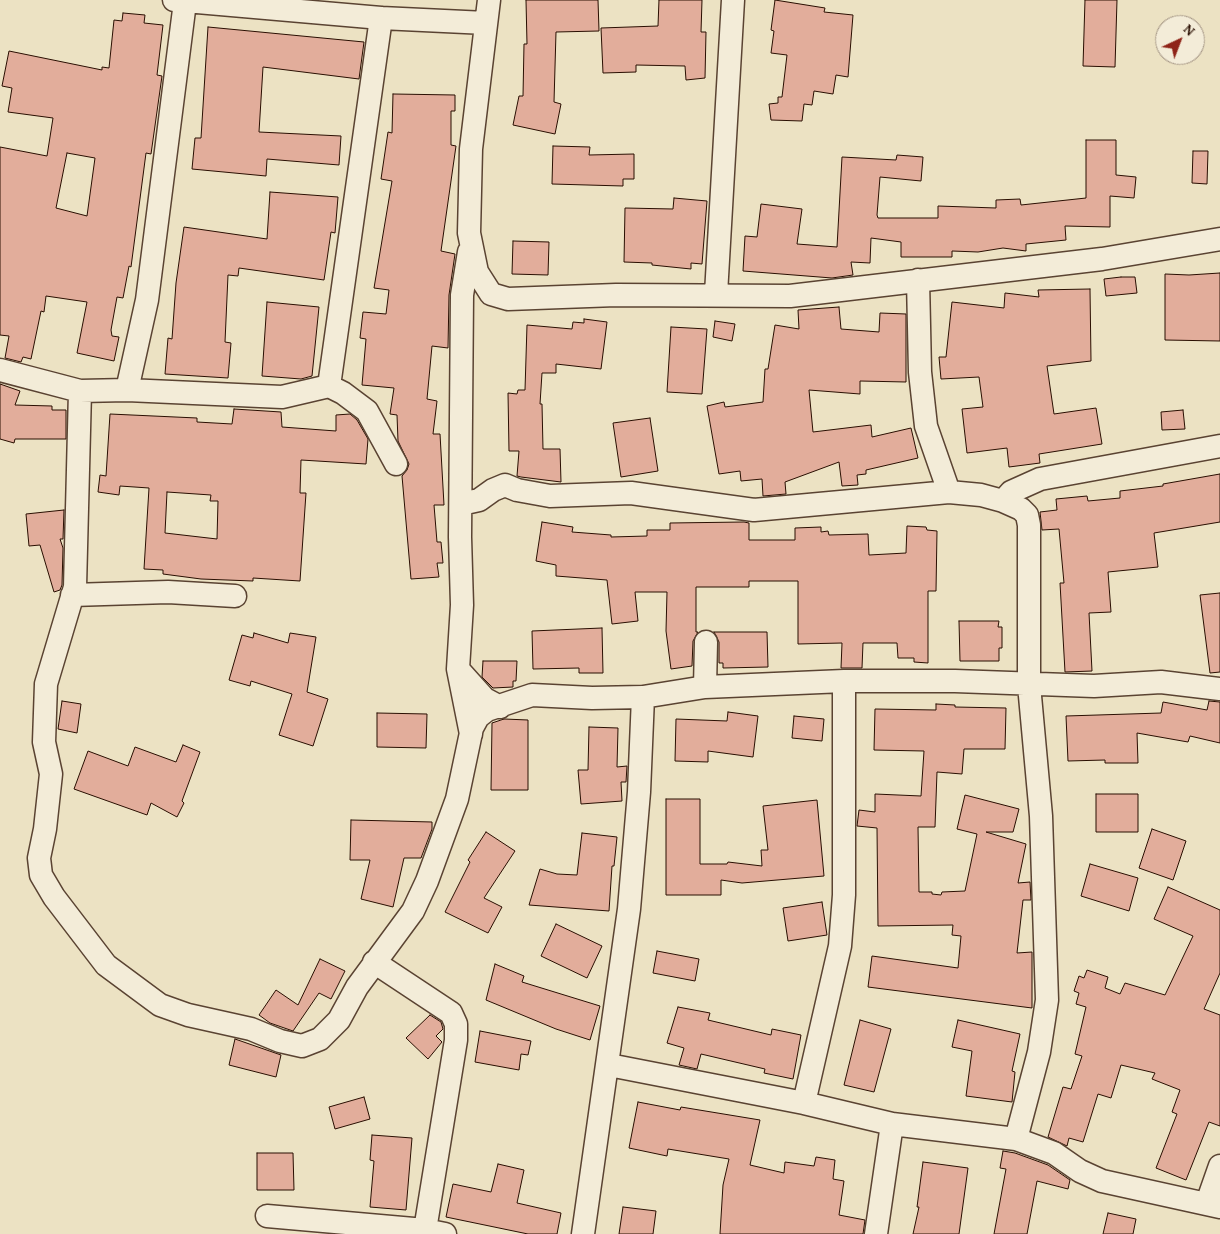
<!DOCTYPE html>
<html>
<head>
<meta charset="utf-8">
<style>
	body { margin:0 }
	#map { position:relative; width:1220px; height:1234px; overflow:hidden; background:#ece2c3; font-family:"Gentium Book Plus",serif }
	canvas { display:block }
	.north { position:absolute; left:1155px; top:15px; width:50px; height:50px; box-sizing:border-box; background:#f3ecd8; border:1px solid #a29382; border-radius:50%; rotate:43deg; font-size:14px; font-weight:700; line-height:20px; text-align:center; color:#290e01 }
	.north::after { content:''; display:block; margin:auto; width:18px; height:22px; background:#8f2418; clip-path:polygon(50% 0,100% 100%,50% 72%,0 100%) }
</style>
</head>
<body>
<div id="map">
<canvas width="1220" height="1234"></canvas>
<div class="north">N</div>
</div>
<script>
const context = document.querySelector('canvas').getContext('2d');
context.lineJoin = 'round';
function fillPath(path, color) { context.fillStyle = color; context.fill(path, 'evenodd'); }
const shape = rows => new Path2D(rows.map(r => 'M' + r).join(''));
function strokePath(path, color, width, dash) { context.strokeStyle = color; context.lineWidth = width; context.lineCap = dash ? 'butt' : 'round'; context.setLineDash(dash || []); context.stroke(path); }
const building = shape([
	[526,0,598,0,599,31,556,32,554,102,561,104,555,134,513,125,519,96,523,96,524,44,527,44,526,0],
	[659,0,702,0,701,32,706,32,705,78,686,80,685,66,636,65,636,72,603,73,601,28,658,26,659,0],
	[775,0,825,8,824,12,853,15,848,77,836,75,833,94,814,91,812,105,804,104,802,121,771,120,769,104,778,103,778,97,782,97,787,55,771,53,774,31,771,30,775,0],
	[1085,0,1117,0,1115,67,1083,66,1085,0],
	[123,13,145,15,144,23,163,25,157,75,162,76,151,154,146,153,131,267,129,266,123,298,117,297,111,330,112,336,119,337,114,361,77,353,87,302,46,296,44,312,41,311,31,359,23,357,21,362,5,358,9,336,0,335,0,147,47,156,53,118,8,112,12,88,2,86,9,51,102,70,102,67,109,68,114,20,122,21,123,13],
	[67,153,95,158,87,216,56,208,67,153],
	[208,27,364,42,359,79,263,67,259,132,341,136,339,165,267,159,266,176,192,169,195,138,201,138,208,27],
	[393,94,455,95,455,111,451,111,451,145,456,146,441,251,455,254,449,295,448,348,432,346,427,399,437,401,433,434,440,434,444,505,434,505,437,542,441,542,443,563,437,563,439,577,411,579,402,476,407,470,409,464,398,441,397,415,390,414,394,388,362,385,366,339,360,338,363,312,386,314,389,290,374,288,392,181,381,179,388,132,392,133,393,94],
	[1086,140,1116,140,1116,175,1136,177,1134,198,1110,196,1110,227,1065,226,1066,240,1026,244,1026,251,1003,248,978,252,952,251,952,257,901,257,901,242,871,238,870,263,851,262,853,275,832,278,743,271,745,236,757,237,761,204,802,209,797,244,837,247,842,157,896,160,897,155,923,157,921,181,880,177,877,215,878,218,938,218,938,206,996,208,996,200,1020,199,1021,205,1086,198,1086,140],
	[553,146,590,147,589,155,634,154,634,179,623,179,623,186,552,184,553,146],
	[1193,151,1208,151,1207,184,1192,183,1193,151],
	[270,192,338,197,335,233,331,232,324,280,239,268,238,276,228,275,225,342,231,343,228,378,165,374,168,338,172,339,176,283,184,227,267,239,270,192],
	[674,198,707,201,702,264,691,263,691,269,652,265,652,263,624,262,625,208,673,209,674,198],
	[513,241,549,242,548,275,512,274,513,241],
	[1220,273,1220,341,1165,340,1165,274,1189,275,1220,273],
	[1121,277,1135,277,1137,293,1106,296,1104,279,1121,277],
	[1090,289,1091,361,1047,366,1054,414,1096,408,1102,444,1039,454,1040,463,1009,467,1007,448,967,453,962,409,983,407,979,377,941,379,939,357,946,357,952,302,1004,308,1005,293,1039,297,1038,290,1090,289],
	[267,302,319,307,312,376,301,379,262,376,267,302],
	[839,307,841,329,879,332,880,313,906,314,906,382,860,381,860,394,809,390,813,432,871,425,872,437,911,428,918,458,866,470,866,474,857,475,858,485,842,486,839,462,785,482,786,494,763,496,762,479,741,481,740,471,719,474,707,406,724,402,725,407,763,402,765,369,768,369,775,325,799,329,798,310,839,307],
	[584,319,607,322,601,369,556,364,556,373,542,373,540,404,542,404,543,449,560,449,561,482,521,477,517,476,519,451,509,451,508,393,517,394,518,390,525,390,527,325,572,329,573,322,584,323,584,319],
	[715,321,735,324,732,341,713,337,715,321],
	[671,327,707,329,702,394,667,392,671,327],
	[0,384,20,391,15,405,52,406,52,410,66,410,66,439,15,439,14,443,0,439,0,384],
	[234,409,281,412,282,427,336,431,336,415,350,414,357,420,368,439,366,464,301,460,300,493,306,493,300,581,253,578,253,581,201,579,163,574,163,570,144,569,149,488,120,486,119,495,98,492,100,475,106,476,110,414,197,418,197,422,232,424,234,409],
	[167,492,211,495,210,501,218,501,217,539,165,533,167,492],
	[1183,410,1185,429,1162,430,1161,412,1183,410],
	[650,418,658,471,621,477,613,423,650,418],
	[1220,474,1220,522,1154,533,1158,567,1108,572,1111,612,1089,613,1092,671,1065,672,1060,583,1064,583,1059,529,1042,530,1040,512,1057,510,1056,499,1087,496,1088,501,1120,498,1120,491,1163,486,1163,484,1220,474],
	[64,510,63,539,60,539,63,548,62,585,60,590,54,592,40,545,29,546,26,514,64,510],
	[542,522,573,527,572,532,611,535,611,537,647,536,647,530,670,530,670,523,744,522,749,523,749,540,795,540,795,528,821,527,821,532,828,531,829,535,868,534,869,555,906,553,907,526,926,527,927,530,937,531,936,591,928,591,928,663,914,662,914,658,898,658,897,643,863,643,862,668,841,668,842,643,798,644,798,581,749,581,749,587,696,587,696,632,698,632,693,641,692,666,671,669,666,631,667,592,635,592,638,621,612,624,607,580,556,576,556,565,536,561,542,522],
	[1220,593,1220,672,1210,673,1200,595,1220,593],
	[959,621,999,621,998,627,1002,627,1002,648,999,648,999,661,960,661,959,621],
	[602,628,603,673,579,673,579,668,533,669,532,631,602,628],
	[714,632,767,632,768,667,723,668,723,663,719,663,719,642,714,632],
	[254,633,288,643,290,633,316,637,307,692,328,699,313,746,279,735,292,694,251,681,250,686,229,680,242,635,253,638,254,633],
	[483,661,517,661,516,681,513,681,513,687,493,688,482,677,483,661],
	[62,701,81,704,77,733,58,729,62,701],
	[1209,701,1220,702,1220,743,1190,736,1188,742,1137,733,1138,763,1105,763,1105,760,1068,761,1066,716,1161,713,1163,702,1207,710,1209,701],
	[936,704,955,705,955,707,1006,708,1005,749,964,749,962,774,937,772,935,827,918,827,919,892,932,892,932,894,941,895,942,892,965,891,977,834,957,829,965,795,1019,809,1013,832,986,832,1026,844,1018,883,1030,882,1031,900,1023,900,1017,953,1032,952,1032,1008,868,987,872,956,958,968,961,936,952,935,953,925,878,926,877,828,857,826,859,810,875,812,875,794,921,796,924,751,874,750,875,709,936,710,936,704],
	[728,712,758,716,753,757,708,751,708,762,675,761,676,719,727,721,728,712],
	[377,713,427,714,426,748,377,747,377,713],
	[794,716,824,719,822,741,792,738,794,716],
	[504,719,528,720,528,790,491,790,492,723,504,719],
	[589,727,618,728,617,767,627,766,626,782,621,782,622,801,581,804,578,770,588,770,589,727],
	[183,745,200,752,182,801,184,803,177,817,151,803,147,815,74,789,88,751,128,766,135,747,176,762,183,745],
	[1096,794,1138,794,1138,832,1096,832,1096,794],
	[666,799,700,799,700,864,727,864,728,862,762,866,761,850,768,850,763,806,817,800,824,876,742,883,721,880,721,895,666,895,666,799],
	[351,820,432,822,432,829,421,858,404,858,393,907,361,899,370,860,350,860,351,820],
	[1152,829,1186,841,1173,880,1139,868,1152,829],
	[486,832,515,851,484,898,502,907,488,933,445,912,470,862,468,860,486,832],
	[582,833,617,837,614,866,612,866,609,911,529,905,540,869,557,874,577,875,582,833],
	[1090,864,1138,878,1129,911,1081,896,1090,864],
	[1168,887,1220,910,1220,973,1204,1009,1220,1015,1220,1126,1209,1122,1186,1180,1156,1168,1177,1114,1172,1112,1180,1090,1152,1079,1155,1073,1121,1065,1111,1098,1098,1094,1083,1142,1069,1138,1067,1146,1048,1137,1063,1087,1071,1089,1082,1056,1075,1054,1086,1007,1076,1004,1079,993,1074,991,1079,976,1084,978,1087,970,1108,977,1105,988,1120,994,1125,983,1165,995,1193,936,1154,919,1168,887],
	[822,902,827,935,788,941,783,908,822,902],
	[556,924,602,946,587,978,541,956,556,924],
	[657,951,699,959,695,981,653,973,657,951],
	[320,959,345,971,331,999,319,993,293,1031,270,1023,259,1015,276,990,298,1005,320,959],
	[495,964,524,976,522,982,600,1006,590,1040,556,1029,486,1000,495,964],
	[678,1007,710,1013,708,1020,771,1035,772,1029,801,1035,793,1079,764,1073,765,1069,701,1054,697,1069,679,1065,684,1048,667,1043,678,1007],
	[430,1015,441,1022,443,1029,436,1036,442,1042,428,1059,406,1038,430,1015],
	[860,1020,891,1029,874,1092,844,1085,860,1020],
	[958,1020,1020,1034,1012,1071,1015,1072,1012,1102,966,1096,972,1051,952,1047,958,1020],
	[480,1031,531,1041,528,1055,521,1054,519,1070,475,1062,480,1031],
	[235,1039,281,1055,276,1077,229,1065,235,1039],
	[364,1097,370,1119,335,1129,329,1107,364,1097],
	[638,1102,680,1110,681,1107,760,1120,750,1165,784,1173,785,1162,814,1166,816,1157,835,1160,833,1179,844,1181,839,1215,865,1220,863,1234,720,1234,723,1185,729,1159,668,1149,667,1156,629,1148,638,1102],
	[372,1135,412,1138,406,1210,370,1207,374,1161,370,1160,372,1135],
	[1003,1151,1015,1153,1048,1165,1070,1180,1068,1189,1037,1181,1027,1234,994,1234,1006,1169,1000,1168,1003,1151],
	[257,1153,293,1153,294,1190,257,1190,257,1153],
	[923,1162,968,1168,959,1234,913,1234,919,1207,917,1207,923,1162],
	[498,1164,524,1170,517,1203,561,1213,557,1234,528,1234,446,1217,453,1184,491,1192,498,1164],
	[623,1207,656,1211,653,1234,619,1234,623,1207],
	[1108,1213,1136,1219,1133,1234,1103,1234,1108,1213]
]);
fillPath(building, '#e2ad9b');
strokePath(building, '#290e01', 1);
const minor = shape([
	[174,0,381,18,486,23],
	[489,0,471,149,469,233,477,272,491,294,508,299,616,295,790,296,1102,259,1220,239],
	[469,252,462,295,460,537,462,605,458,669,471,734],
	[918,280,920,372,926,426,949,492],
	[716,294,733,0],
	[0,370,80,391,127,390,282,397,329,386,343,393,367,411,396,464],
	[329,386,381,18],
	[127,390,147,300,185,2],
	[80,391,75,587,46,684,44,742,51,774,45,829,39,858,41,875,54,897,106,965,160,1005,188,1015,251,1029,280,1041,302,1046,320,1039,339,1020,357,987,413,911,427,881,457,799,472,728,478,717,487,710,532,695,592,698,643,697,705,687,844,681,955,681,1094,686,1161,682,1220,689],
	[461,500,470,502,479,500,493,490,505,485,517,490,550,496,631,493,754,510,949,492,981,495,1003,501,1021,509,1027,515,1029,525,1029,685,1041,816,1047,1000,1039,1052,1016,1139],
	[1003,501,1011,492,1040,479,1220,446],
	[72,595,168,592,235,596],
	[458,669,485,699,500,707],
	[705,687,706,642],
	[374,962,451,1013,456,1024,456,1040,425,1230],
	[609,1065,804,1103,892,1124,1016,1139,1054,1153,1080,1171,1102,1181,1220,1207],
	[804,1103,840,946,844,895,844,681],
	[1207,1203,1220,1166],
	[267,1216,425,1230,445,1234],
	[583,1234,629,909,639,792,643,697],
	[876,1234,892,1124]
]);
strokePath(minor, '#5a4332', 25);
strokePath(minor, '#f3ecd8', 22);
</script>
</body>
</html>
